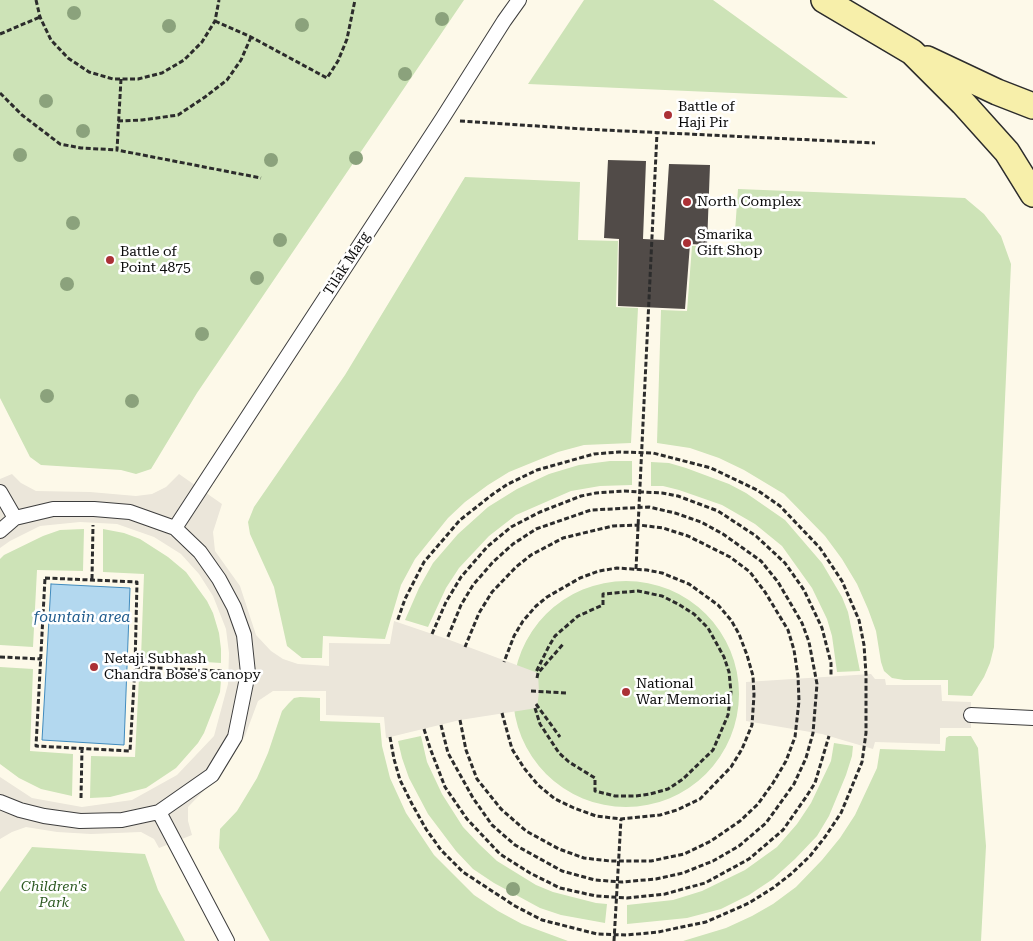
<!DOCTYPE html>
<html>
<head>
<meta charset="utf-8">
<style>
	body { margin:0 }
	canvas { display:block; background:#fdf9e9 }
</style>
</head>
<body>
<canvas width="1033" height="941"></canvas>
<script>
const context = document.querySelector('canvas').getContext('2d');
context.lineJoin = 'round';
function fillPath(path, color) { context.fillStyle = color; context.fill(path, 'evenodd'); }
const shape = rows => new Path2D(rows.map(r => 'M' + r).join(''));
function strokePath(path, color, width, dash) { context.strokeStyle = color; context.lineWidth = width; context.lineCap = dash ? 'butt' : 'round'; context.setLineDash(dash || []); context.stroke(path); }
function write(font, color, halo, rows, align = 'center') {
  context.font = font + ' "Roboto Serif",serif'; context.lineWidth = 5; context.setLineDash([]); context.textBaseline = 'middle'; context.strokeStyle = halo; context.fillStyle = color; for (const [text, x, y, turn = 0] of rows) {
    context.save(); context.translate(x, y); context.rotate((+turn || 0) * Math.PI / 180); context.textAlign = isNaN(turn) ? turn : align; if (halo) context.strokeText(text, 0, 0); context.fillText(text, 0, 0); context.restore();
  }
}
fillPath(shape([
	[0,0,464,0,197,393,151,469,136,474,121,470,41,465,30,457,0,398],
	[584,0,713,0,848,98,528,84],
	[465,177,580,182,578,240,618,241,616,307,638,308,631,443,584,445,558,452,509,472,488,485,465,502,448,518,415,559,401,585,385,639,323,636,322,658,302,658,287,646,274,587,250,534,248,522,254,507,345,375],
	[738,189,965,198,984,214,1001,236,1011,264,994,647,990,663,984,677,972,696,948,695,948,680,904,680,892,678,884,671,881,662,876,631,868,609,857,584,842,559,825,536,784,494,744,470,719,458,690,448,657,443,661,310,687,311,692,246,734,246],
	[610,461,632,461,632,485,600,486,571,491,516,515,489,536,459,568,446,588,428,627,405,620,419,588,433,563,458,534,488,507,517,489,549,474,579,465],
	[651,462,669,463,686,468,729,484,746,493,785,520,822,563,842,597,848,612,860,671,837,672,832,636,827,619,812,588,782,546,755,524,722,505,679,490,663,486,651,486],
	[84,529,83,571,37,570,33,647,0,645,0,559,4,555,43,536,60,530],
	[103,529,124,533,140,539,168,557,186,572,207,601,213,613,219,633,221,649,221,663,141,658,144,574,103,572],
	'513 694a113 113 0 1 1 226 0a113 113 0 1 1-226 0Z',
	[0,667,33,669,30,751,73,754,72,796,41,789,19,778,0,764],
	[139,677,221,680,220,692,204,733,198,743,176,768,146,788,110,797,90,798,91,756,135,757],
	[300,697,320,698,320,721,380,723,382,746,390,778,406,813,434,855,474,895,498,911,522,924,568,941,270,941,219,848,220,829,237,811,257,778,268,753,282,711,289,703,294,698],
	[421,736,427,762,442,794,463,827,479,844,497,861,536,885,553,892,596,903,607,904,605,923,561,915,540,908,494,883,473,869,456,851,428,814,409,778,402,758,398,741],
	[949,736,971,736,978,748,986,846,981,941,683,941,726,928,752,916,773,904,796,887,822,860,840,838,855,815,877,768,880,749,945,751,946,738],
	[834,743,853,746,852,756,846,775,829,816,817,836,795,859,773,879,749,895,721,909,687,918,627,924,627,905,673,900,702,891,745,870,777,847,797,824,811,803,831,761],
	[32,847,145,854,158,890,185,941,0,941,0,892]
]), '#cde3b7');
fillPath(shape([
	[12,474,21,483,36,491,90,492,136,496,152,494,166,487,179,474,222,504,213,532,215,551,240,586,256,635,271,651,283,659,298,664,329,666,329,643,390,644,394,621,447,639,538,673,539,692,537,708,460,720,386,738,384,717,326,715,326,691,273,691,258,701,245,736,224,770,188,807,188,821,192,835,159,848,154,839,141,832,91,834,57,832,26,827,12,832,0,839,0,777,32,798,82,807,132,800,177,775,214,736,228,684,229,653,226,629,213,596,199,574,181,554,154,537,117,524,80,522,40,526,10,541,0,548,0,479],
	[871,674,875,679,885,679,886,685,941,685,942,701,971,702,971,728,940,728,940,744,875,742,873,749,822,734,746,721,746,682]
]), '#ebe6da');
const water = shape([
	[51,584,130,588,124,745,42,740,51,584]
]);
fillPath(water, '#b3d8ef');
strokePath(water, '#418bbe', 1);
fillPath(shape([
	[608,160,646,161,643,239,664,240,669,164,710,165,707,245,690,244,685,309,618,306,619,239,604,238]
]), '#514b48');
const pedestrian = shape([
	[0,492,15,518],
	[175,528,442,119,504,21,519,0],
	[0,531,15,518,53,509,94,509,130,512,175,528,200,552,219,579,234,607,244,635,248,673,235,737,212,775,159,812,122,820,80,821,44,816,20,810,0,802],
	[971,715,1033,718],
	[159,812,227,941]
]);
const secondary = shape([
	[824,0,912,52,963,103,1007,152,1033,194],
	[927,59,997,92,1033,106]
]);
strokePath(pedestrian, '#3d3d3d', 16);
strokePath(secondary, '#2c2c2c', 28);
strokePath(shape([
	[36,0,40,17,51,40,68,58,89,72,113,79,138,79,162,73,184,60,202,42,215,21,219,0],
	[215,21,251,37,327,78,338,61,347,39,355,0],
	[0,34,40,17],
	[121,79,117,150,261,178],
	[0,93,22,115,60,144,81,148,117,150],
	[118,121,142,120,178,115,205,97,227,80,241,60,251,37],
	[460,121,583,129,875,143],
	[636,569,657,133],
	[45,578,137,582,135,667,130,751,36,746,45,578],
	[92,579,93,525],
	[432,634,446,602,461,577,487,547,511,527,540,512,581,496,596,493,624,491,662,493,678,496,718,511,756,536,785,563,804,590,822,628,831,663,831,677],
	[0,657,41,659],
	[135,667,222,671],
	[537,678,538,673,564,643],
	[531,691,566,693],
	[536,704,560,737],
	[535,708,540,724,559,753,569,762,595,778,595,791,615,796,636,796,650,794,668,789,683,779,713,750,728,715,731,692,729,672,724,657,708,628,694,614,678,604,662,596,638,591,603,594,603,605,578,616,555,636,549,646,536,672],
	[502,713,512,749,524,768,538,785,555,799,574,808,596,816,621,819,660,815,677,810,700,799,731,767,742,749,752,725,754,695,753,676,747,655,739,634,731,620,718,605,689,584,662,573,647,570,617,568,599,571,580,578,547,597,536,606,523,621,514,636,504,662],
	[460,720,466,750,477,779,501,809,526,831,559,849,584,858,610,861,651,861,684,854,711,841,740,821,758,804,773,783,786,761,795,737,799,701,798,676,794,650,788,630,765,592,750,572,730,557,688,536,663,528,639,525,613,526,596,530,563,538,531,555,516,567,492,592,479,613,465,647],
	[441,725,448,753,473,798,492,825,515,845,562,871,595,880,622,882,656,879,683,873,713,861,739,846,766,823,794,784,806,758,813,733,817,684,809,642,802,623,778,582,761,561,723,534,701,522,675,513,649,507,591,510,536,529,513,544,493,562,473,585,461,605,447,639],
	[424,729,430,748,445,787,467,819,500,854,530,873,560,888,596,896,627,898,665,894,705,883,749,859,783,830,806,797,815,783,829,736],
	[390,737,394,759,400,780,412,804,426,829,441,850,463,872,515,906,542,920,597,934,627,935,658,932,706,922,749,903,773,888,791,874,810,856,825,837,841,813,862,762,866,733,866,674,864,645,859,620,842,581,820,548,780,506,757,490,711,468,653,453,619,452,594,454,537,470,508,484,493,494,460,520,424,562,405,599,397,622],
	[81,798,82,749],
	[614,941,621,819]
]), '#2c2c2c', 3, [5, 2.5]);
strokePath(pedestrian, '#fff', 14);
strokePath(secondary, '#f7efaa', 25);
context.fillStyle = '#8ba27c';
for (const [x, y] of [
	[74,13],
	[442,19],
	[302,25],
	[169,26],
	[405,74],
	[46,101],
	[83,131],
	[20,155],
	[356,158],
	[271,160],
	[73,223],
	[280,240],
	[257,278],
	[67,284],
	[202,334],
	[47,396],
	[132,401],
	[513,889]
]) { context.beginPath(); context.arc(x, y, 7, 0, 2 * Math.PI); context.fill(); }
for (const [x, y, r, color] of [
	[668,115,5,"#ab3136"],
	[687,202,5,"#ab3136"],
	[687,243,5,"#ab3136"],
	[110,260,5,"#ab3136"],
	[94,667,5,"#ab3136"],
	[626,692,5,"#ab3136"]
]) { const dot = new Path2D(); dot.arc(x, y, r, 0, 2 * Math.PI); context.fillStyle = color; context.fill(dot); strokePath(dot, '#fff', 2); }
write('14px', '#0a0a0a', '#fff', [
	["Battle of",678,107],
	["Haji Pir",678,123],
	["North Complex",697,202],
	["Smarika",697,235],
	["Gift Shop",697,251],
	["Battle of",120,252],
	["Point 4875",120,268],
	["Netaji Subhash",104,659],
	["Chandra Bose's canopy",104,675],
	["National",636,684],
	["War Memorial",636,700]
], 'left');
write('14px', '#0a0a0a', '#fff', [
	["Tilak Marg",347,264,-57]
]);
write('italic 14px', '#2d5a22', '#fff', [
	["Children's",54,887],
	["Park",54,903]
]);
write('italic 15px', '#215d8e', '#fff', [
	["fountain area",82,618]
]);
</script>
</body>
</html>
